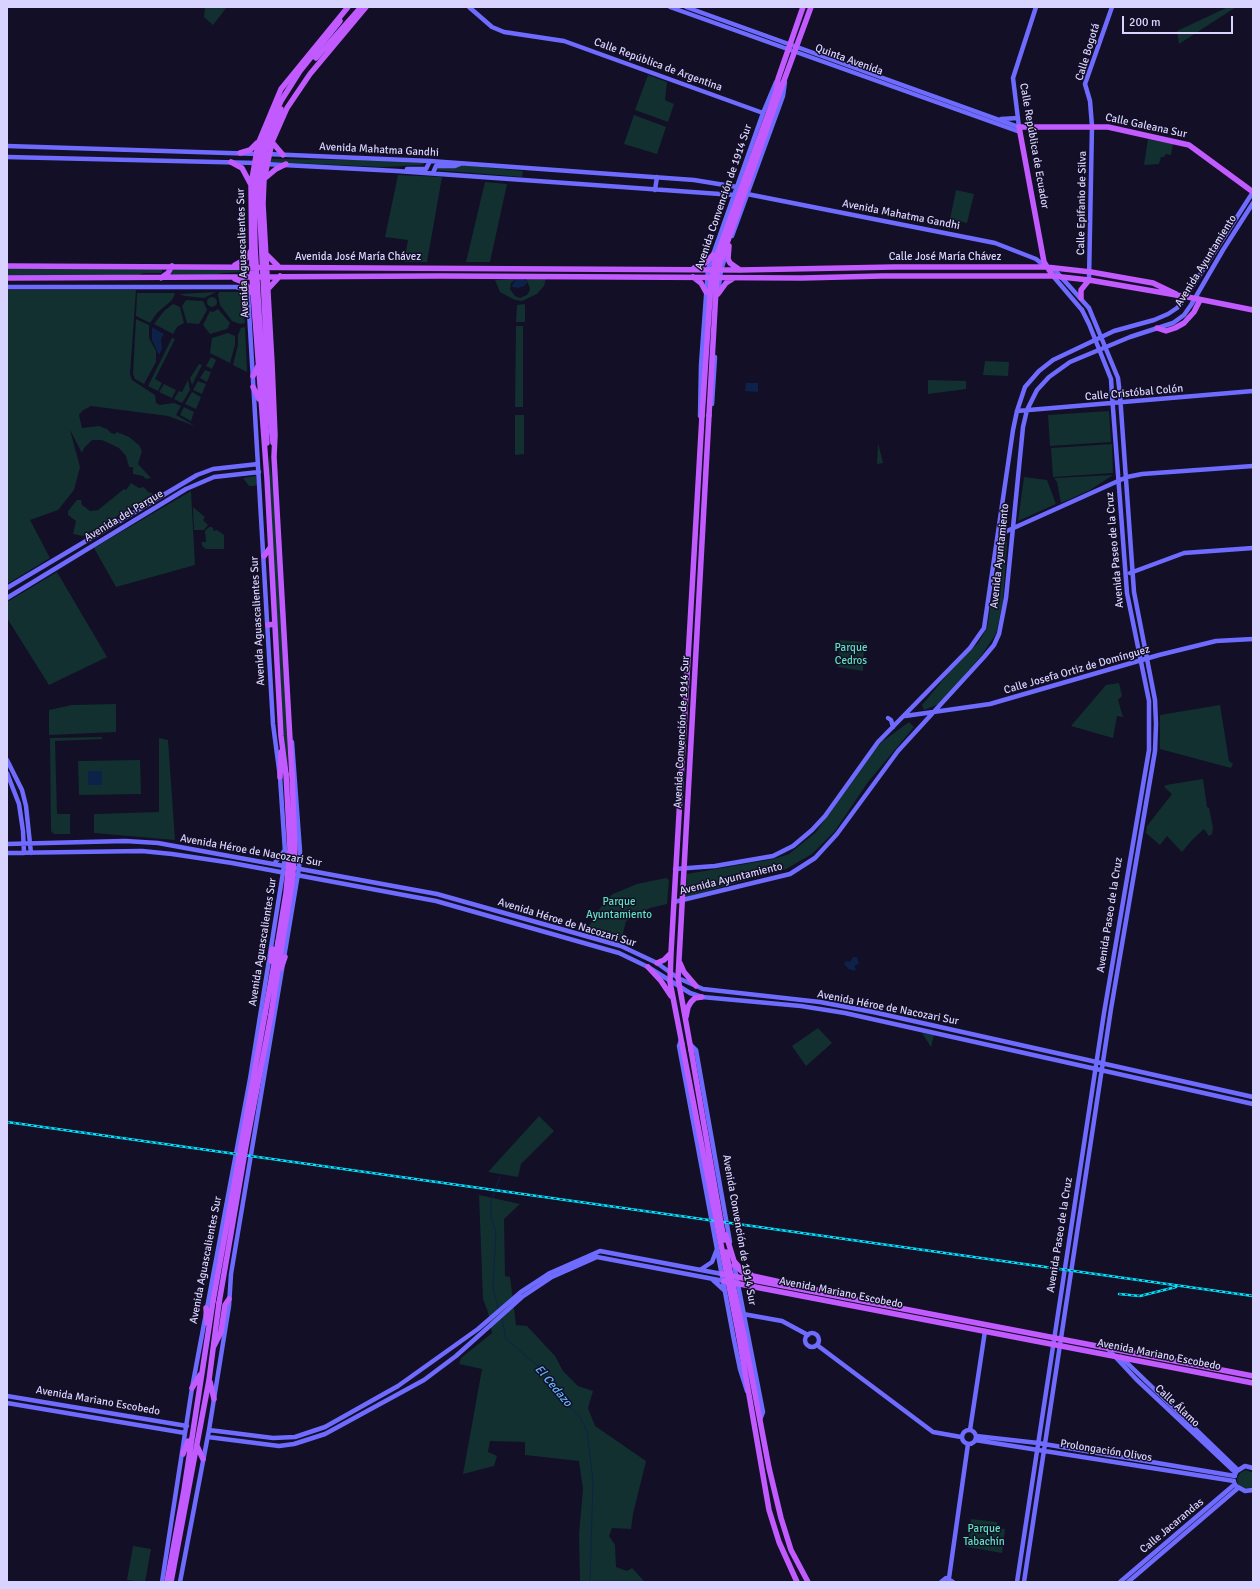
<!DOCTYPE html>
<html>
<head>
<meta charset="utf-8">
<style>
	body { margin:0 }
	#map { position:relative; width:1260px; height:1589px; overflow:hidden; background:#130f26; font-family:Signika,sans-serif }
	canvas { display:block }
	.frame { position:absolute; inset:0; border:8px solid #d9d4ff; pointer-events:none }
	.scale { position:absolute; left:1122px; top:16px; width:111px; height:18px; box-sizing:border-box; border:2px solid #d9d4ff; border-top:0; padding-left:5px; font-size:12px; line-height:14px; white-space:nowrap; color:#d9d4ff; -webkit-text-stroke:3px #130f26; paint-order:stroke }
</style>
</head>
<body>
<div id="map">
<canvas width="1260" height="1589"></canvas>
<div class="frame"></div>
<div class="scale">200 m</div>
</div>
<script>
const context = document.querySelector('canvas').getContext('2d');
context.lineJoin = 'round';
function fillPath(path, color) { context.fillStyle = color; context.fill(path, 'evenodd'); }
const shape = rows => new Path2D(rows.map(r => 'M' + r).join(''));
function strokePath(path, color, width, dash) { context.strokeStyle = color; context.lineWidth = width; context.lineCap = dash ? 'butt' : 'round'; context.setLineDash(dash || []); context.stroke(path); }
function write(font, color, halo, rows, align = 'center') {
  context.font = font + ' Signika,sans-serif'; context.lineWidth = 3; context.setLineDash([]); context.textBaseline = 'middle'; context.strokeStyle = halo; context.fillStyle = color; for (const [text, x, y, turn = 0] of rows) {
    context.save(); context.translate(x, y); context.rotate((+turn || 0) * Math.PI / 180); context.textAlign = isNaN(turn) ? turn : align; if (halo) context.strokeText(text, 0, 0); context.fillText(text, 0, 0); context.restore();
  }
}
fillPath(shape([
	[205,7,227,7,213,25,204,17],
	[1228,7,1236,7,1179,44,1177,31],
	[648,75,667,82,665,100,674,104,668,122,635,110],
	[634,115,666,127,657,154,624,144],
	[1148,139,1173,144,1171,155,1166,154,1164,157,1161,157,1159,164,1144,165],
	[272,159,359,160,425,163,422,165,383,167,271,162,270,160],
	[461,165,523,171,522,177,437,170,438,168],
	[398,175,442,177,427,262,404,262,408,240,385,237],
	[485,182,507,184,490,262,466,262],
	[956,190,974,194,967,223,950,219],
	[174,267,245,268,246,272,223,273,201,277,168,278],
	[7,268,162,269,162,273,144,273,133,277,7,277],
	[546,278,544,286,537,294,522,301,515,300,500,292,495,280,516,279,511,283,510,289,515,296,520,298,527,295,529,292,530,288,526,279],
	[7,290,136,290,130,374,132,380,155,395,156,403,160,405,174,403,181,406,176,415,195,426,168,416,91,406,82,411,79,415,82,428,99,426,107,429,111,433,115,434,117,432,129,437,139,445,142,451,138,464,151,478,146,479,143,476,133,474,133,467,129,467,126,456,119,448,102,440,92,440,84,448,82,453,70,430,80,467,74,490,58,510,30,520,50,558,7,584],
	[216,292,204,298,185,296,179,294],
	[219,292,238,292,242,295,245,323,240,324,232,321,220,305,218,295],
	[137,293,174,293,175,294,172,300,157,313,150,323,136,316],
	'207 302a5 5 0 1 1 10 0a5 5 0 1 1-10 0Z',
	[186,300,203,301,207,310,199,324,187,323,182,306],
	[173,304,180,307,184,323,177,327,173,334,154,324,164,311],
	[525,304,525,322,516,322,517,305],
	[218,309,230,323,227,329,210,334,203,325,210,311,213,312],
	[136,319,149,325,149,338,156,351,156,362,144,384,135,379,133,374],
	[516,326,523,326,523,407,515,407],
	[245,327,247,372,233,365,238,345,238,335,241,328],
	[228,333,235,336,235,345,230,363,210,353,212,338],
	[172,338,175,339,155,379,162,383,158,391,148,386],
	[211,357,216,360,212,369,206,366],
	[985,361,1009,362,1008,376,983,375],
	[199,364,202,365,192,385,190,378],
	[205,370,211,372,207,382,200,378],
	[188,380,190,390,182,403,174,399,179,391,182,392],
	[928,380,966,381,966,389,928,394],
	[198,381,206,384,202,394,193,390],
	[164,384,176,390,172,398,159,392],
	[192,392,201,397,196,409,185,404],
	[184,407,194,412,191,421,180,415],
	[1109,411,1111,442,1050,446,1048,415],
	[515,415,524,415,524,454,515,455],
	[878,443,883,463,877,464],
	[1112,444,1113,473,1053,477,1051,448],
	[269,454,274,492,289,774,284,738,269,492],
	[1113,475,1090,490,1061,503,1057,482,1054,478],
	[256,476,257,485,253,486,249,486,243,478],
	[1024,477,1047,480,1056,504,1018,521],
	[131,483,139,488,144,487,148,492,152,493,154,495,83,536,73,534,76,521,68,515,68,511,77,500,81,500,82,505,90,511,98,510,124,489,126,490],
	[191,491,195,565,116,587,94,548],
	[193,507,205,517,203,520,208,525,204,530,194,530],
	[209,527,212,527,214,531,217,530,224,535,224,549,206,549,202,546,202,542,206,542,205,531],
	[1004,539,1007,542,1003,601,996,634,981,656,939,704,924,710,922,705,952,669,978,643,987,628,1001,543],
	[57,572,107,657,49,685,7,618,7,602],
	[840,640,864,642,863,671,838,667],
	[1119,683,1122,696,1118,700,1123,717,1117,716,1113,738,1071,726,1106,685],
	[116,704,116,732,49,735,49,710,72,705],
	[1220,705,1229,761,1233,764,1231,768,1160,749,1160,715],
	[909,722,914,727,868,782,835,831,812,854,786,869,686,897,687,874,774,859,789,854,816,832,872,752,883,741],
	[101,737,103,739,55,741,57,814,70,814,70,834,54,834,51,831,50,738],
	[159,738,168,740,175,840,94,833,94,814,159,812],
	[140,760,141,794,79,795,78,761],
	[1203,779,1207,807,1209,808,1213,828,1212,834,1209,836,1204,829,1192,840,1182,852,1167,836,1160,845,1146,833,1147,826,1172,794,1164,787,1166,785],
	[666,878,669,880,667,904,650,908,626,921,621,941,589,932,588,928,605,900,613,894,637,884],
	[818,1028,832,1043,806,1066,792,1046],
	[922,1033,934,1035,931,1047],
	[539,1116,554,1131,521,1164,518,1177,488,1172],
	[479,1195,520,1204,504,1219,505,1276,510,1277,516,1325,527,1326,555,1356,563,1371,578,1386,593,1391,588,1408,595,1426,646,1461,633,1514,631,1529,612,1528,609,1536,615,1545,616,1567,627,1571,632,1568,645,1582,580,1582,579,1534,583,1489,579,1461,525,1455,525,1442,490,1441,488,1452,497,1456,494,1466,463,1474,482,1369,459,1364,461,1358,492,1333,488,1312,483,1299],
	[1246,1470,1253,1473,1253,1487,1245,1490,1238,1485,1237,1479,1240,1473],
	[971,1519,997,1522,997,1528,1005,1529,1002,1553,967,1547],
	[133,1546,151,1549,145,1582,127,1580]
]), '#12302f');
fillPath(shape([
	[522,278,528,282,524,286,518,288,511,287,516,279],
	[152,327,164,334,161,339,162,349,159,355,152,340],
	[746,383,758,383,758,392,745,391],
	[88,771,102,771,102,785,88,785],
	[853,957,857,957,859,964,854,966,856,969,854,971,849,969,844,964,846,961,850,962]
]), '#0c2248');
strokePath(shape([
	[498,1309,493,1287,496,1231,491,1218,491,1201,500,1177],
	[502,1318,506,1339,544,1371,554,1390,580,1417,587,1431,593,1481,590,1582]
]), '#0c2248', 1);
strokePath(shape([
	[469,7,492,27,504,32,564,41,763,113],
	[670,7,1020,132],
	[686,7,1019,127,1013,78,1036,7],
	[1001,119,1018,118],
	[7,146,259,154],
	[267,154,430,161,694,180,737,187,743,191],
	[7,157,257,163],
	[265,164,397,171,734,195,747,194,995,243,1036,259,1046,267],
	[407,169,426,169,430,161],
	[433,173,436,166,455,166,460,164],
	[655,190,657,177],
	[732,236,783,96,785,82],
	[1053,268,1089,308],
	[1053,276,1082,310],
	[1089,280,1092,126,1090,101,1085,84,1112,7],
	[7,287,236,287,244,289,248,294,273,724,280,777,285,851,284,866,250,1079,192,1388,162,1582],
	[718,294,721,270,727,252],
	[712,404,715,357],
	[1017,411,1253,391],
	[700,416,701,365,708,269,763,113,776,82],
	[998,535,1127,477,1142,474,1253,466],
	[1130,573,1184,553,1253,548],
	[7,588,197,475,213,469,258,464],
	[7,598,186,489,214,477,259,472],
	[905,716,990,704,1159,655,1216,641,1253,639],
	[888,718,891,720,893,727],
	[7,760,22,790,26,806,31,853],
	[7,773,19,804,23,831,24,853],
	[7,844,125,841,158,843,437,894,621,946,657,963,678,978,703,989,820,1002,873,1012,1253,1097],
	[7,853,142,851,172,854,232,863,436,901,619,953,648,967,690,993,702,997,801,1006,845,1013,1253,1104],
	[274,864,284,851],
	[675,869,715,866,773,856,793,846,812,830,825,816,878,742,970,648,984,628,1013,430,1017,411,1025,387,1039,371,1053,360,1114,331,1154,320,1168,314,1177,308,1183,301,1253,192],
	[674,902,790,874,815,858,837,834,898,751,984,657,994,645,999,634,1006,598,1023,427,1027,410,1037,390,1049,377,1070,362,1130,337,1173,323,1184,315,1191,305,1223,250,1253,203],
	[681,1040,679,1046,734,1340,740,1369,747,1391],
	[690,1044,696,1050,730,1242],
	[734,1264,763,1412,760,1420],
	[700,1270,712,1262,717,1249],
	[713,1280,725,1291],
	[743,1314,782,1321,808,1335],
	'805 1340a7 7 0 1 1 14 0a7 7 0 1 1-14 0Z',
	[817,1345,933,1432,961,1437],
	[1108,1349,1136,1379,1236,1473],
	[1121,1357,1238,1470],
	[7,1396,187,1426],
	[7,1403,185,1433],
	'962 1437a7 7 0 1 1 14 0a7 7 0 1 1-14 0Z',
	[209,1430,273,1438,295,1437,325,1427,398,1386,478,1329,521,1292,550,1273,600,1251,722,1274],
	[970,1430,985,1331],
	[976,1436,1038,1443,1235,1476],
	[208,1437,279,1446,294,1444,325,1434,424,1380,456,1356,522,1297,552,1277,597,1257,724,1281],
	[975,1440,1234,1481],
	[1237,1471,1245,1466,1253,1468],
	[1236,1486,1245,1491,1253,1490],
	[949,1578,968,1444],
	[180,1582,209,1430,229,1306,231,1274,299,868,300,851,292,742],
	[941,1582,946,1578,953,1582],
	[1017,1582,1104,1013,1149,750,1149,701,1127,593,1112,395],
	[1024,1582,1111,1009,1155,751,1156,724,1155,700,1134,592,1120,395],
	[1120,1582,1235,1484],
	[1128,1582,1238,1488]
]), '#6f6bff', 4.5);
strokePath(shape([
	[324,49,361,7],
	[776,92,778,79,803,7],
	[779,94,811,7],
	[272,142,283,155],
	[240,153,250,150,257,143],
	[231,162,242,168,250,183],
	[264,179,276,169,286,164],
	[729,246,728,259,730,263,740,270],
	[266,254,278,266],
	[235,265,246,259,250,252],
	[7,266,740,270,894,267,1046,267,1091,272,1153,283,1176,294],
	[694,268,705,263,713,255],
	[1053,276,1044,262,1019,127,1108,127,1189,145,1253,192],
	[693,277,701,283,706,292],
	[7,278,441,276,802,278,882,276,1053,276,1089,280,1182,296],
	[161,278,168,273,172,266],
	[235,279,245,283,252,293],
	[268,289,280,276],
	[718,294,726,283,734,278],
	[1081,298,1081,290,1089,280],
	[1198,299,1253,310],
	[1157,328,1166,331,1175,328,1184,323,1194,312,1200,300],
	[253,376,258,366],
	[253,387,259,399],
	[270,417,273,443],
	[264,556,270,548],
	[268,625,275,624],
	[286,774,281,736,267,479,252,277,251,185,258,144,281,89,348,7],
	[292,775,274,457,275,435,272,363,263,204,264,180,272,142,287,108,310,74,366,7],
	[280,777,281,752],
	[271,961,272,949],
	[657,963,664,960,671,953],
	[680,963,684,972,696,986],
	[648,967,661,981,671,996],
	[281,968,285,957],
	[265,1014,278,942],
	[271,1015,282,944],
	[686,1017,688,1007,691,1002,695,998,702,997],
	[682,1044,670,982,671,953,702,416],
	[691,1050,678,978,709,415],
	[734,1265,752,1279],
	[722,1274,1253,1376],
	[724,1281,1253,1383],
	[206,1308,207,1323],
	[744,1336,769,1468,781,1518,791,1550,808,1582],
	[739,1337,769,1510,779,1542,797,1582],
	[214,1346,221,1332,225,1305,229,1299],
	[210,1382,214,1399],
	[192,1388,200,1375],
	[197,1446,203,1459],
	[183,1454,188,1441],
	[167,1582,184,1490,213,1301],
	[171,1582,209,1380,219,1303]
]), '#c25bff', 5.5);
const rail = shape([
	[7,1122,1253,1296],
	[1119,1294,1140,1296,1176,1287]
]);
strokePath(rail, '#00e5ff', 2.5);
strokePath(rail, '#130f26', 1, [3]);
strokePath(shape([
	[1089,308,1118,378,1120,395],
	[1082,310,1089,324,1111,379,1112,395]
]), '#6f6bff', 4.5);
strokePath(shape([
	[316,58,324,49],
	[1182,296,1198,299],
	[709,415,717,272,779,94],
	[702,416,711,282,715,261,776,92],
	[270,417,259,196,260,178,265,150,281,109],
	[267,443,255,247,254,186,257,170,263,140,281,101,300,71,340,21],
	[278,942,286,893,290,849,286,774],
	[282,944,292,883,295,849,292,775],
	[682,1044,739,1337],
	[691,1050,724,1240],
	[726,1235,734,1261,739,1267,753,1276,835,1294],
	[726,1252,744,1336],
	[213,1301,265,1014],
	[219,1303,246,1146,271,1015]
]), '#c25bff', 5.5);
write('11px', '#d9d4ff', '#130f26', [
	["Calle Bogotá",1088,52,-73],
	["Quinta Avenida",849,60,20],
	["Calle República de Argentina",658,65,20],
	["Calle Galeana Sur",1146,126,12],
	["Calle República de Ecuador",1034,146,80],
	["Avenida Mahatma Gandhi",379,150,3],
	["Avenida Convención de 1914 Sur",724,197,-71],
	["Calle Epifanio de Silva",1082,203,-89],
	["Avenida Mahatma Gandhi",901,215,11],
	["Avenida Aguascalientes Sur",243,253,-92],
	["Avenida José María Chávez",358,257],
	["Calle José María Chávez",945,257],
	["Avenida Ayuntamiento",1206,261,-58],
	["Calle Cristóbal Colón",1134,393,-5],
	["Avenida del Parque",124,516,-31],
	["Avenida Paseo de la Cruz",1115,550,-95],
	["Avenida Ayuntamiento",1000,556,-84],
	["Avenida Aguascalientes Sur",258,621,-93],
	["Calle Josefa Ortiz de Domínguez",1077,670,-16],
	["Avenida Convención de 1914 Sur",682,732,-87],
	["Avenida Héroe de Nacozari Sur",251,851,10],
	["Avenida Ayuntamiento",731,879,-14],
	["Avenida Paseo de la Cruz",1110,915,-81],
	["Avenida Héroe de Nacozari Sur",567,923,17],
	["Avenida Aguascalientes Sur",263,942,-81],
	["Avenida Héroe de Nacozari Sur",888,1008,11],
	["Avenida Convención de 1914 Sur",739,1230,80],
	["Avenida Paseo de la Cruz",1060,1235,-81],
	["Avenida Aguascalientes Sur",206,1260,-79],
	["Avenida Mariano Escobedo",841,1293,11],
	["Avenida Mariano Escobedo",1159,1355,11],
	["Avenida Mariano Escobedo",98,1401,10],
	["Calle Álamo",1177,1406,43],
	["Prolongación Olivos",1106,1451,9],
	["Calle Jacarandas",1172,1526,-40]
]);
write('11px', '#5fe0c0', '#130f26', [
	["Parque",851,648],
	["Cedros",851,661],
	["Parque",619,902],
	["Ayuntamiento",619,915],
	["Parque",984,1529],
	["Tabachín",984,1542]
]);
write('italic 12px', '#62b6ff', '#130f26', [
	["El Cedazo",553,1386,50]
]);
</script>
</body>
</html>
